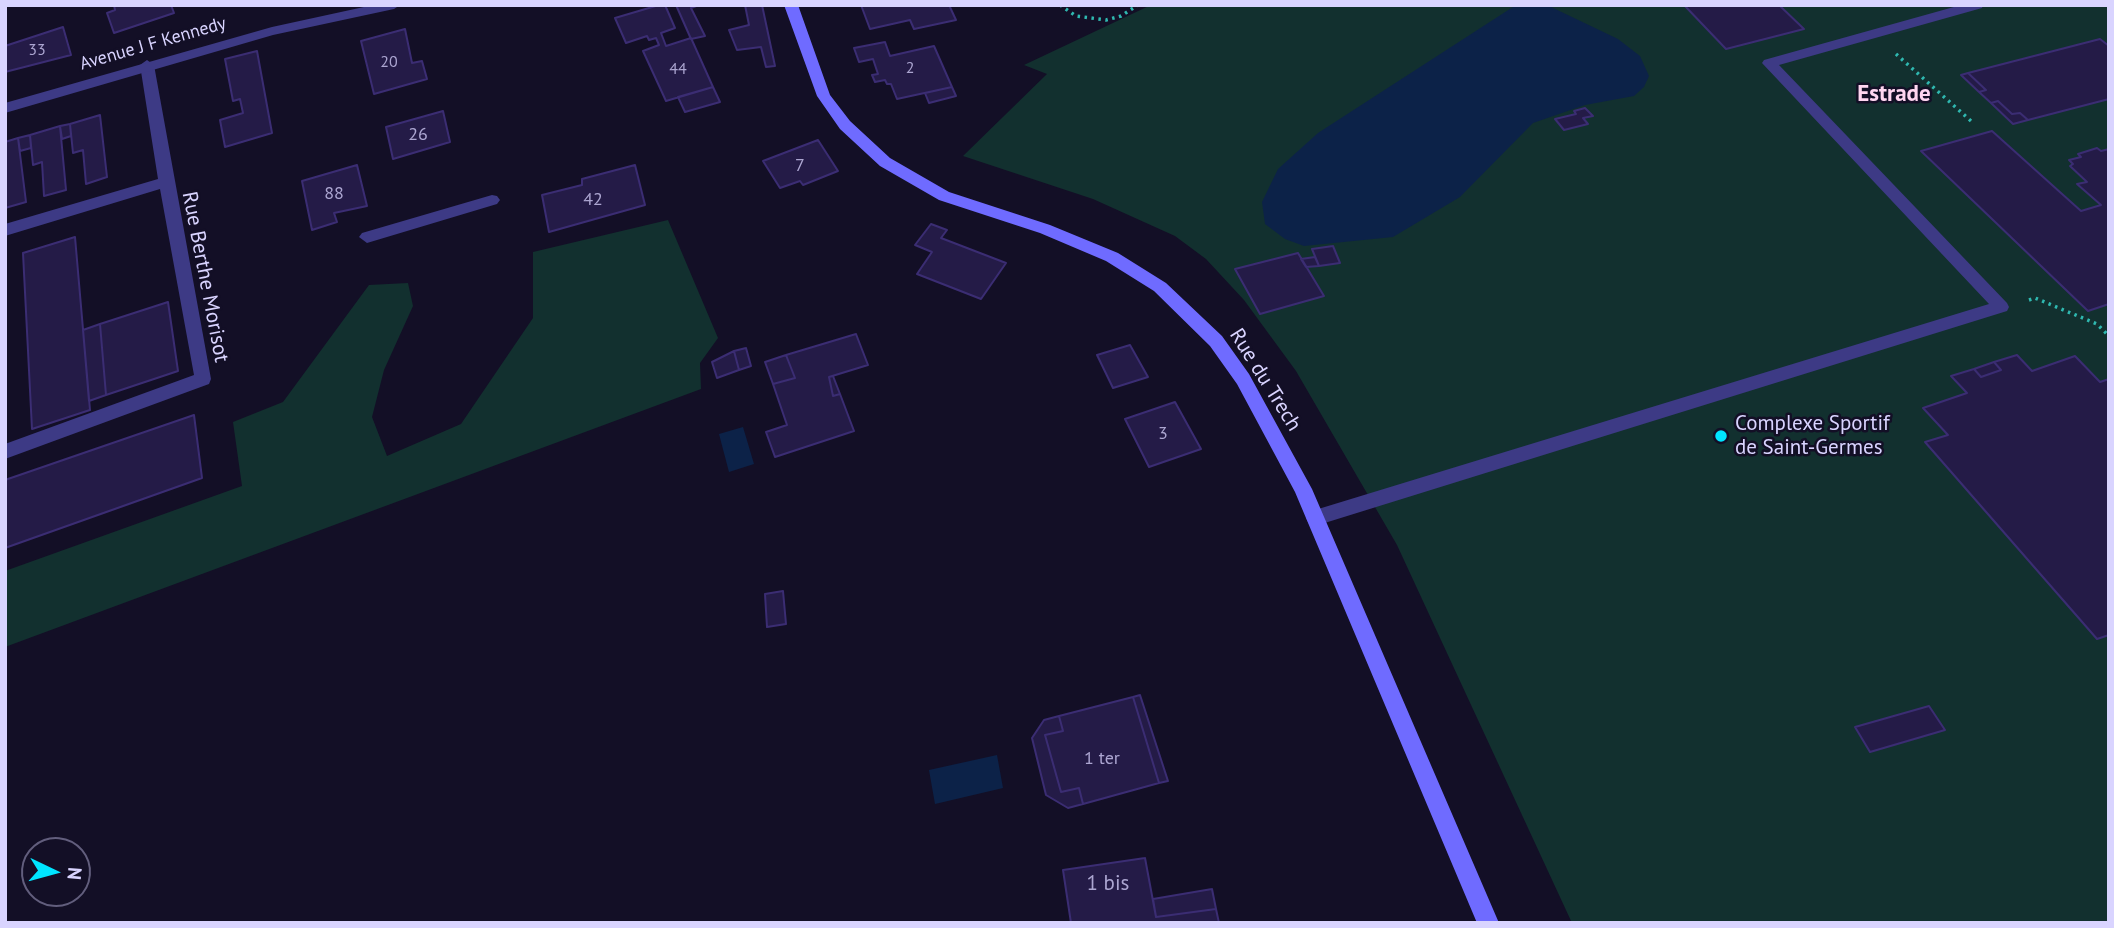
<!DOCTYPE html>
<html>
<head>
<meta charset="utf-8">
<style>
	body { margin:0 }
	#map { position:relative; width:2114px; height:928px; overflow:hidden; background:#130f26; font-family:"PT Sans",sans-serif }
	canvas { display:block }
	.frame { position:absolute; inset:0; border:7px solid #d9d4ff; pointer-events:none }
	.north { position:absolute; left:21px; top:837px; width:70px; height:70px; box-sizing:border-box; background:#130f26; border:2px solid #625e7d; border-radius:50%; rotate:95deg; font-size:19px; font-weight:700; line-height:28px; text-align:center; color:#d9d4ff }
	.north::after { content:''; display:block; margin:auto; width:24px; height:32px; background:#00e5ff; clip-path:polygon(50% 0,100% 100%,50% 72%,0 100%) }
</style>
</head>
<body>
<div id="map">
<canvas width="2114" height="928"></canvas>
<div class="frame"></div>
<div class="north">N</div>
</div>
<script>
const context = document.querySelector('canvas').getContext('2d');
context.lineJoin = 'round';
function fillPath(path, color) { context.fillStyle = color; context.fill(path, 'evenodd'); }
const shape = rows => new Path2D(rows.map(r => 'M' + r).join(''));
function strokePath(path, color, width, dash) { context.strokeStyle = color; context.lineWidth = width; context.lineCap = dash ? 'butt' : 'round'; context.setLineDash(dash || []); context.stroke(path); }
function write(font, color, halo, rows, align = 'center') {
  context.font = font + ' "PT Sans",sans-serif'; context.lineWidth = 5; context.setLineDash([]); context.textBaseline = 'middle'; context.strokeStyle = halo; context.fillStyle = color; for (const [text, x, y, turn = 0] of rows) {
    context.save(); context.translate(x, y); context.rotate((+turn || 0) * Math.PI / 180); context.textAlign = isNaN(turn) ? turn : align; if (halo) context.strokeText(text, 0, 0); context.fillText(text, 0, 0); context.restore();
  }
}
fillPath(shape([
	[1151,5,2109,5,2109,923,1572,923,1397,545,1296,371,1244,300,1206,259,1175,236,1093,199,963,156,1047,74,1024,65],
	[668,220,718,338,700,363,701,389,5,647,5,571,242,486,233,422,283,402,369,285,408,283,413,306,384,370,372,417,387,456,461,424,533,318,533,252]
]), '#12302f');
fillPath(shape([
	[1516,5,1549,6,1618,39,1640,56,1649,76,1644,87,1634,96,1585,105,1533,123,1460,197,1393,237,1304,246,1285,239,1265,224,1262,202,1278,169,1318,133],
	[743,427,754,464,729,472,719,434],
	[997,755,1003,788,935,804,929,770]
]), '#0c2248');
const building = shape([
	[114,5,171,5,174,13,114,33,107,13,115,10,114,5],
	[659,5,665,5,675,28,661,33,666,46,691,38,713,87,666,101,643,51,659,45,656,38,649,40,647,36,626,43,615,18,659,5],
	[676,5,699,5,691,8,705,36,691,39,676,5],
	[745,5,762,5,775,66,766,67,761,47,737,50,729,30,749,25,745,5],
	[861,5,949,5,956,20,914,29,910,20,870,29,861,5],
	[1684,5,1779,5,1804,29,1726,49,1684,5],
	[63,27,71,55,5,72,5,46,63,27],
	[405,29,412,63,422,61,427,79,374,94,361,41,405,29],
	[2100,39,2109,46,2109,99,2028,120,2020,113,2012,114,1998,101,1991,103,1979,92,1986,90,1968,73,2100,39],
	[885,42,890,56,934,46,952,87,897,99,891,84,887,84,885,80,875,82,872,75,878,74,873,59,859,62,854,48,885,42],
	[257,51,272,133,225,147,220,120,243,113,240,99,233,101,225,59,257,51],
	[1968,73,1986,90,1979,92,1961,75,1968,73],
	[713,87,720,102,685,112,678,97,713,87],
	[952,87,956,96,929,103,925,93,952,87],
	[1998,101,2012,114,2020,113,2028,120,2013,124,1991,103,1998,101],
	[1585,108,1593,116,1583,118,1588,124,1564,130,1555,119,1576,114,1574,111,1585,108],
	[443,111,450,142,393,159,386,127,443,111],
	[100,115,107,177,86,184,83,150,73,153,70,124,100,115],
	[70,124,71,136,62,139,60,126,70,124],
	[60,126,66,190,44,196,42,162,33,165,30,135,60,126],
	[1992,131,2081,211,2101,205,2077,184,2087,182,2070,166,2073,164,2069,160,2081,157,2078,154,2097,148,2101,151,2109,149,2109,304,2088,311,1921,151,1992,131],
	[30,135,31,148,20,151,18,138,30,135],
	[18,138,26,202,5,208,5,142,18,138],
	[818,140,838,171,803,185,800,181,780,188,763,161,818,140],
	[357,165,367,206,334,213,337,222,312,230,302,181,357,165],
	[635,165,645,205,549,232,542,195,582,185,582,179,635,165],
	[931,224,947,230,941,238,1006,263,981,299,917,274,932,252,915,245,931,224],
	[75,237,90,410,32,429,23,253,75,237],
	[1333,246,1340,263,1319,266,1312,249,1333,246],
	[1298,253,1324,296,1260,314,1235,269,1298,253],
	[1315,257,1319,266,1306,267,1301,259,1315,257],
	[168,302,178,371,106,395,100,324,168,302],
	[100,324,106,395,89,401,83,330,100,324],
	[856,334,868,365,829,377,833,396,840,394,854,431,775,457,766,432,787,425,773,384,795,378,786,355,856,334],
	[1130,345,1148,377,1113,388,1097,355,1130,345],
	[746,348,751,366,739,370,734,351,746,348],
	[734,351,739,370,717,378,712,362,734,351],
	[786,355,795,378,773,384,765,362,786,355],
	[2017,355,2032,371,2075,356,2100,382,2109,379,2109,635,2097,639,1925,442,1948,435,1923,408,1967,393,1951,376,1974,369,1981,377,2001,370,1994,362,2017,355],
	[1994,362,2001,370,1981,377,1974,369,1994,362],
	[833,376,840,394,833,396,829,377,833,376],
	[1175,402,1201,449,1149,467,1125,419,1175,402],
	[194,415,202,478,5,548,5,480,194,415],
	[783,591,786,624,767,627,765,594,783,591],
	[1140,695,1168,781,1159,783,1133,697,1140,695],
	[1133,697,1159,783,1083,804,1079,788,1061,792,1045,735,1063,731,1059,716,1133,697],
	[1929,706,1945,730,1870,752,1855,727,1929,706],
	[1059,716,1063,731,1045,735,1061,792,1079,788,1083,804,1068,808,1046,795,1032,738,1044,720,1059,716],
	[1145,858,1156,917,1216,909,1219,923,1071,923,1063,870,1145,858],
	[1212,889,1216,909,1156,917,1153,899,1212,889]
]);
fillPath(building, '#241b47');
strokePath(building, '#3b2d73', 2);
strokePath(shape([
	[1060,5,1076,16,1106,20,1121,16,1138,5],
	[1896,54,1971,121],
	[2029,300,2035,298,2097,324,2109,336]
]), '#2fb8b0', 3.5, [2.5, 4.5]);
fillPath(shape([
	[1961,5,1983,5,1982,8,1779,65,2007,303,2009,307,2007,311,1315,526,1309,524,1306,518,1309,512,1315,510,1989,304,1762,63,1764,60,1961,5],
	[147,60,154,65,211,379,209,384,5,459,5,444,194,375,160,189,5,236,5,224,158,179,140,65,147,60]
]), '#3d3a85');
fillPath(shape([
	[373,5,400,5,394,9,273,35,5,113,5,103,272,27,373,5],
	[492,195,497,196,500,200,497,204,367,243,359,237,362,233,492,195]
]), '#3d3a85');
fillPath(shape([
	[784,5,798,5,830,95,850,121,890,158,949,192,1050,225,1118,253,1166,283,1222,336,1249,374,1312,489,1499,923,1477,923,1295,492,1237,384,1210,346,1154,291,1106,261,1040,233,939,200,880,166,840,129,817,96,784,5]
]), '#6f6bff');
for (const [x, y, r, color] of [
	[1721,436,7,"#00e5ff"]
]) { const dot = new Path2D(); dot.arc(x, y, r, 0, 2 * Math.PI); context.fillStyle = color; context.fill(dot); strokePath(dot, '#130f26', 2.5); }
write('16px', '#aca6d1', null, [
	["33",37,50],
	["20",389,62],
	["2",910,68],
	["44",678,69]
]);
write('18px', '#d9d4ff', '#130f26', [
	["Avenue J F Kennedy",153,44,-16]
]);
write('18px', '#aca6d1', null, [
	["26",418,135],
	["7",800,166],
	["88",334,194],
	["42",593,200],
	["3",1163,434],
	["1 ter",1102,759]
]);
write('21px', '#d9d4ff', '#130f26', [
	["Rue Berthe Morisot",205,277,79],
	["Rue du Trech",1265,380,58]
]);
write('21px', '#d9d4ff', '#130f26', [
	["Complexe Sportif",1735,424],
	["de Saint-Germes",1735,448]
], 'left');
write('21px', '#aca6d1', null, [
	["1 bis",1108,884]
]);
write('bold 23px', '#ffd6f0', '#130f26', [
	["Estrade",1894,94]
]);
</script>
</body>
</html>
